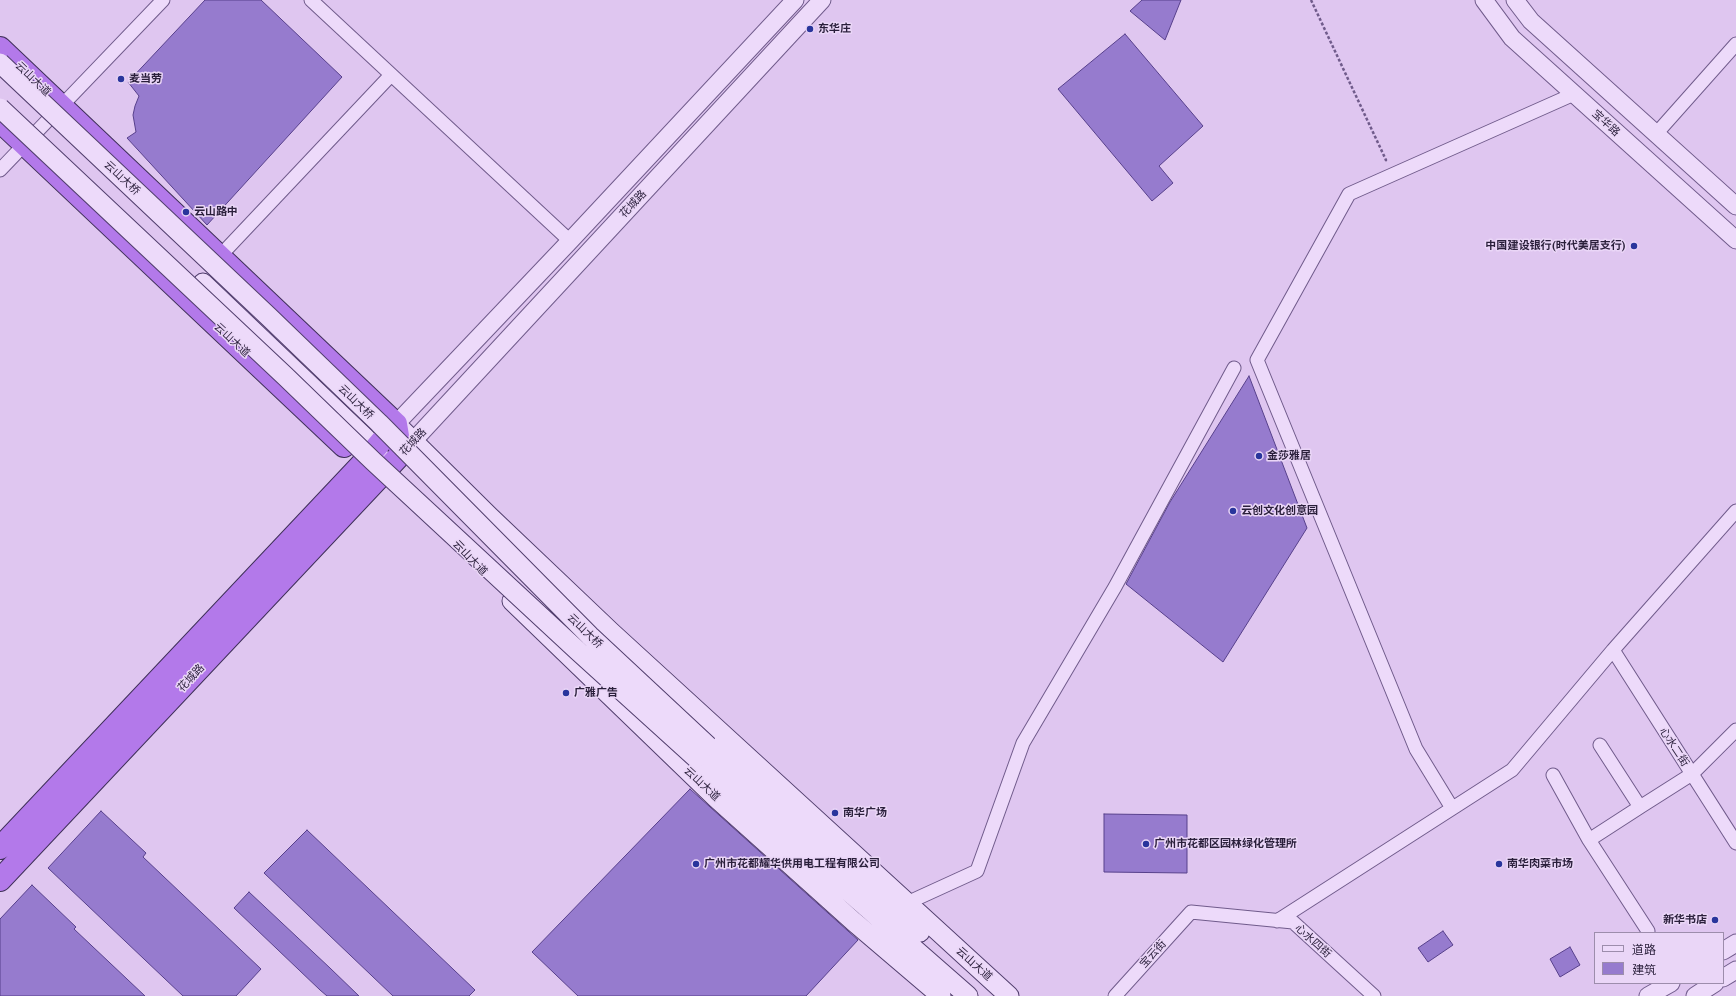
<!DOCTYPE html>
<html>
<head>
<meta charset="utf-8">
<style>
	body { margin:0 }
	#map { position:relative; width:1736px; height:996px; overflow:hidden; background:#dfc6f0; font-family:"Crimson Pro","Noto Sans SC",serif }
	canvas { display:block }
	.legend { position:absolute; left:1594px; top:932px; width:130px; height:52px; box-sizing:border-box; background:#ead6f7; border:1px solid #9d8dac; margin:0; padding:5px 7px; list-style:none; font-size:12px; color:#2a1f3b }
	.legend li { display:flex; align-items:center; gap:8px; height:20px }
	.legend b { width:20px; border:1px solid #9d8dac }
</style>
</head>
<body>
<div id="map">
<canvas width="1736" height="996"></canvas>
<ul class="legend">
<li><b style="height:5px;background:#eddafa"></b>道路</li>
<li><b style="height:11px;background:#967bce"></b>建筑</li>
</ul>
</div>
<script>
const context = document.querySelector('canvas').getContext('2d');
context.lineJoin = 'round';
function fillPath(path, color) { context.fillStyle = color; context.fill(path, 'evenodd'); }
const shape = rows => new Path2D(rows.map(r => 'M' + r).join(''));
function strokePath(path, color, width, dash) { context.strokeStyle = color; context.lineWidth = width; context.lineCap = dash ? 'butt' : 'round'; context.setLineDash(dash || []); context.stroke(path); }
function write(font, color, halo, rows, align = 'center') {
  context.font = font + ' "Crimson Pro","Noto Sans SC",serif'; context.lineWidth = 3; context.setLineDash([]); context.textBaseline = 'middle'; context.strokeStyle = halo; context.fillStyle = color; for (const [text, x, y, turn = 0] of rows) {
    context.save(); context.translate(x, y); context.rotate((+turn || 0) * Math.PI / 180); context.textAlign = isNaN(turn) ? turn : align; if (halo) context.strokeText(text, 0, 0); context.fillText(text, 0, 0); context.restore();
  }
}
const building = shape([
	[205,0,261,0,342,77,207,225,127,138,136,132,133,115,135,106,139,96,128,82,205,0],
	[1142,0,1181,0,1165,40,1130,11,1142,0],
	[1125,34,1203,126,1159,166,1173,183,1152,201,1058,89,1125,34],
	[1249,376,1307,528,1223,662,1126,584,1170,502,1249,376],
	[690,789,858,940,806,996,578,996,532,952,690,789],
	[101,811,146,853,143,857,261,969,236,996,183,996,48,868,101,811],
	[1104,814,1187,815,1187,873,1104,872,1104,814],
	[307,830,475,990,469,996,393,996,264,873,307,830],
	[32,885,76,927,74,929,145,996,0,996,0,919,32,885],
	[249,892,330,968,359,996,327,996,320,990,234,908,249,892],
	[1443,931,1453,945,1428,962,1418,948,1443,931],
	[1570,947,1580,965,1560,977,1550,959,1570,947]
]);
fillPath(building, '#967bce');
strokePath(building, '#57408b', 1);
const minor = shape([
	[311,0,570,241],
	[1656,134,1736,44],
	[0,170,163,0],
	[220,256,391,75],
	[1613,650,1736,843],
	[1600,745,1640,807,1692,774,1736,730],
	[1553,775,1589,840,1640,807],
	[1452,808,1416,749,1257,360,1349,194,1574,94],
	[1589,840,1648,931],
	[907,903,977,871,1023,743,1115,587,1234,368],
	[1277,921,1512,770,1613,650,1736,511],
	[1115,996,1191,912,1293,922,1374,996]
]);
const tertiary = shape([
	[1484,0,1512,38,1736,240],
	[1515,0,1531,21,1736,206],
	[396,424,570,241,795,0],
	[404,451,822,0],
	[1723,951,1736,943],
	[1723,978,1736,970],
	[1648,996,1671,983],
	[1695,996,1715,983]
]);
const secondary = shape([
	[203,283,376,448,381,461],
	[396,424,489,516,611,632,1009,996],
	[512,601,716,798,853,921,941,996],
	[708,746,920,932],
	[696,758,968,996]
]);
const trunk = shape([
	[0,48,396,424,401,454,0,880],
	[0,121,344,446],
	[0,848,363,463,396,424]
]);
strokePath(minor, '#705b8b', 15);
strokePath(tertiary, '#705b8b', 19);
strokePath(secondary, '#513e6d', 21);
strokePath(trunk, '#3f2f59', 24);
strokePath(shape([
	[1311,0,1386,160,1384,162]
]), '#705b8b', 2.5, [3, 2]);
strokePath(minor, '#eddafa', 13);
strokePath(tertiary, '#eddafa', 17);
strokePath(secondary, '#eddafa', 19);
strokePath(trunk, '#b379ea', 22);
const secondaryBridge = shape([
	[0,63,269,317,379,423,590,636,708,746],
	[0,108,285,376,373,461,578,651,696,758]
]);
strokePath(secondaryBridge, '#513e6d', 21, []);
strokePath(secondaryBridge, '#eddafa', 19);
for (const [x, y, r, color] of [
	[810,29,4,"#29359c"],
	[121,79,4,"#29359c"],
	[186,212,4,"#29359c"],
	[1634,246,4,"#29359c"],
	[1259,456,4,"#29359c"],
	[1233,511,4,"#29359c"],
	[566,693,4,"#29359c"],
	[835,813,4,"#29359c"],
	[1146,844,4,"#29359c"],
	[696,864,4,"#29359c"],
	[1499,864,4,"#29359c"],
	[1715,920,4,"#29359c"]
]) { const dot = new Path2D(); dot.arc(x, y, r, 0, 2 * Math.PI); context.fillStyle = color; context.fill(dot); strokePath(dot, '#ead6f7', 1.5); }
write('bold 11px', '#2a1f3b', '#ead6f7', [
	["东华庄",818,29],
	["麦当劳",129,79],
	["云山路中",194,212],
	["中国建设银行(时代美居支行)",1626,246,"right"],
	["金莎雅居",1267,456],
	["云创文化创意园",1241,511],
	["广雅广告",574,693],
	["南华广场",843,813],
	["广州市花都区园林绿化管理所",1154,844],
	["广州市花都耀华供用电工程有限公司",704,864],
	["南华肉菜市场",1507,864],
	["新华书店",1707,920,"right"]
], 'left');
write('11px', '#2a1f3b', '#ead6f7', [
	["云山大道",33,79,44],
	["宝华路",1606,123,42],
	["云山大桥",122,178,43],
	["花城路",633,204,-47],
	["云山大道",232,340,43],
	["云山大桥",356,402,44],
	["花城路",413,442,-47],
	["云山大道",470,558,46],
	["云山大桥",585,631,44],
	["花城路",191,678,-47],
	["心水二街",1674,747,57],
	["云山大道",702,784,43],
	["心水四街",1313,941,42],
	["宝云街",1153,954,-48],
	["云山大道",974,964,42]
]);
</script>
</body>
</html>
